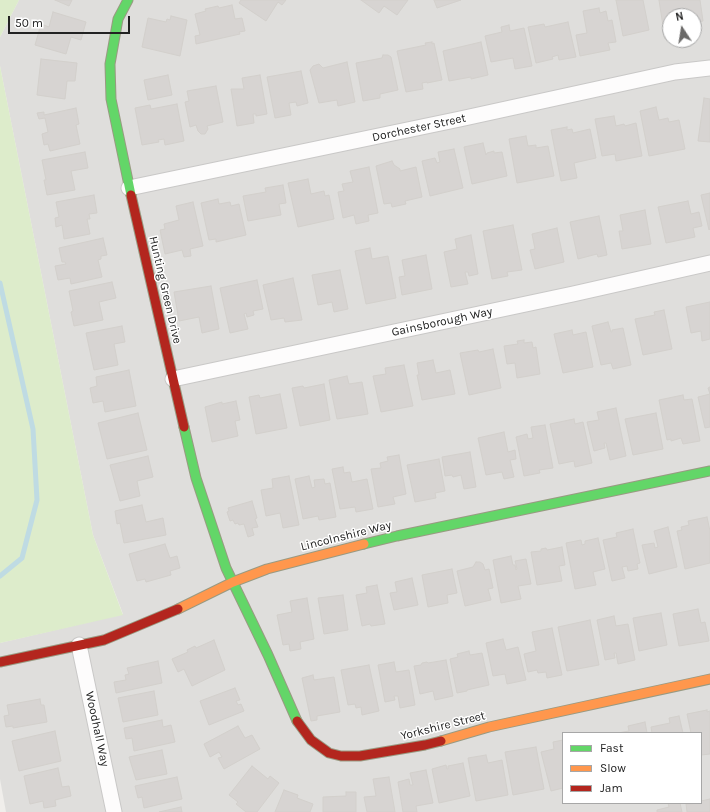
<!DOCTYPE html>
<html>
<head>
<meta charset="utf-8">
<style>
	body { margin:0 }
	#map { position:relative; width:710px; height:812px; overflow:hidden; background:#f0eeeb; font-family:Karla,sans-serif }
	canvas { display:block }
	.legend { position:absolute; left:562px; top:732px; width:140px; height:72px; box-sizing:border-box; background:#fff; border:1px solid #a7a7a7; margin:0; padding:5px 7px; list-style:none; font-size:12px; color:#222 }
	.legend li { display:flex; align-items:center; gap:8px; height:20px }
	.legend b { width:20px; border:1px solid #a7a7a7 }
	.north { position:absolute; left:662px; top:8px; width:40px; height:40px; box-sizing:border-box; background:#fff; border:1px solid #a7a7a7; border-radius:50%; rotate:348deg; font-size:11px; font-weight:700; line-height:16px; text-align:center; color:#222 }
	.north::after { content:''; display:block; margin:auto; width:14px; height:18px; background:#6a6968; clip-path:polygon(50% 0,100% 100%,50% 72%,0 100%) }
	.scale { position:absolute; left:8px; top:16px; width:122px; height:18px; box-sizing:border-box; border:2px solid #222; border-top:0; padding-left:5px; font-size:12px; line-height:14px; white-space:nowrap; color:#222; -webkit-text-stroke:3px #fff; paint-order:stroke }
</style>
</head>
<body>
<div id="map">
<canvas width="710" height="812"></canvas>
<ul class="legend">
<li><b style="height:5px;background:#63d668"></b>Fast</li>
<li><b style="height:5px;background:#ff974d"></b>Slow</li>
<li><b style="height:5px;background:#b3261e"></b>Jam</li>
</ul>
<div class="north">N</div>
<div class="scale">50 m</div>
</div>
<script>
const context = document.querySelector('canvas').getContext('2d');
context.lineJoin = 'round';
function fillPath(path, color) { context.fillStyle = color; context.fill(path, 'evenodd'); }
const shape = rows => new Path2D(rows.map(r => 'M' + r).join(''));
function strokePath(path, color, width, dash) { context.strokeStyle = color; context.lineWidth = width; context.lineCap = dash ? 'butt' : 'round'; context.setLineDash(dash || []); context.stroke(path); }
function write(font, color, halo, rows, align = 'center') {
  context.font = font + ' Karla,sans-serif'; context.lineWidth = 3; context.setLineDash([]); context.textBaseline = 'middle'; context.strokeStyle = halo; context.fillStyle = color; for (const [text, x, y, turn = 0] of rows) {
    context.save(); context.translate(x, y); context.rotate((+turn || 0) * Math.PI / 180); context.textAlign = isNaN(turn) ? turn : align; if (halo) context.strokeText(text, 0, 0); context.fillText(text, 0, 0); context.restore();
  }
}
fillPath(shape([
	[19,0,710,0,710,812,6,812,0,779,0,643,123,614,93,535,0,66,0,37],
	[670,16,694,16,694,40,670,40],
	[563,733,701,733,701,803,563,803]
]), '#dfdedc');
fillPath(shape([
	[0,0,19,0,0,37],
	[0,66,93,535,123,615,0,643]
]), '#ddeccb');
strokePath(shape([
	[0,283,33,429,37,500,22,558,0,576]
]), '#bfdbe3', 5);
const building = shape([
	[55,0,72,0,69,6,55,0],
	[241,0,286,0,282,5,278,2,266,21,239,3,241,0],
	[361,0,408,0,397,15,384,6,379,13,361,0],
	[434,0,461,0,437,8,434,0],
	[616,0,643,0,649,30,623,36,616,0],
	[659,0,700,0,703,21,694,23,694,16,670,16,670,38,665,39,659,0],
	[232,5,235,19,242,18,245,31,239,32,240,34,196,44,195,36,200,35,195,14,206,11,205,9,218,6,219,8,232,5],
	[599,8,600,13,606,11,608,21,612,20,616,42,608,43,610,50,580,56,576,35,587,33,583,11,599,8],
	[53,12,86,22,81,40,71,37,66,54,35,45,41,24,49,27,53,12],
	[171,16,187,20,180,56,142,47,148,18,166,22,167,19,170,20,171,16],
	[568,22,576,57,559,60,558,55,552,57,553,59,536,63,528,27,544,24,545,27,568,22],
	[509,25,510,31,524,28,532,66,515,69,513,58,491,62,485,36,502,32,501,27,509,25],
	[432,42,432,44,434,43,442,80,427,83,427,82,422,83,423,89,406,92,397,51,426,45,425,43,432,42],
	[481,42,488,75,471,79,471,77,449,81,443,51,481,42],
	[383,55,388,55,391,57,398,90,380,94,380,98,363,101,356,63,382,58,383,55],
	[41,59,77,63,75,81,67,81,65,99,37,95,41,59],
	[347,62,355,102,338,106,337,100,319,103,310,70,313,66,319,64,323,68,347,62],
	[301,71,308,103,297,106,296,102,289,103,291,115,275,118,267,77,301,71],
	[168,75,172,95,148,100,144,80,168,75],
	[260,75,267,114,256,116,256,114,253,114,254,123,237,126,231,89,244,89,242,78,260,75],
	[216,86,223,122,207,126,208,129,205,134,201,134,198,131,196,125,190,127,185,102,189,101,187,91,216,86],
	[704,98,710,99,710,142,698,141,704,98],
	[177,104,184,141,165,145,164,139,158,140,159,142,142,145,135,108,150,105,151,109,177,104],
	[656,107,659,120,668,118,669,122,679,120,685,149,649,156,640,111,656,107],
	[76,108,79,124,76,125,80,144,50,151,48,144,44,145,42,134,48,132,45,118,39,119,37,113,44,112,44,115,76,108],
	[614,116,616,126,624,124,625,126,636,123,642,156,616,161,615,154,602,156,595,119,614,116],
	[567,127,567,130,572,129,573,133,590,129,596,158,574,163,577,178,561,181,551,130,567,127],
	[526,136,528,146,536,145,536,148,548,146,554,176,517,183,509,139,526,136],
	[483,143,486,155,487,153,494,151,494,153,502,152,507,176,472,184,464,147,483,143],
	[454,149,463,188,430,196,422,161,435,158,437,163,440,162,438,152,454,149],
	[85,152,88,168,71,171,75,190,47,195,44,180,46,180,42,160,85,152],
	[392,161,394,165,400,169,400,171,416,167,422,197,405,201,406,204,392,207,391,203,384,204,376,166,392,161],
	[369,167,378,213,368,215,369,221,356,224,354,215,343,218,338,192,344,191,342,184,353,182,350,171,369,167],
	[308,179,311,194,324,191,325,196,329,195,334,219,298,227,288,183,308,179],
	[283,185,286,203,279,204,281,215,248,221,243,196,266,192,265,188,283,185],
	[710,193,710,229,709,230,701,195,710,193],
	[94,195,97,213,89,214,90,219,87,219,90,234,64,239,62,225,56,227,55,218,59,217,56,202,94,195],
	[218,199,219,204,230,202,231,206,239,204,246,235,216,242,216,239,209,240,201,203,218,199],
	[688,201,691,214,699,212,702,226,693,228,695,237,666,243,658,207,688,201],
	[193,202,203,246,190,249,191,256,184,257,182,250,165,254,160,230,165,229,164,224,179,220,176,206,193,202],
	[645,210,651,244,622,249,619,231,623,231,620,215,645,210],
	[599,216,607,255,598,257,597,254,578,259,570,222,599,216],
	[513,225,522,270,507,272,508,276,492,279,483,231,513,225],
	[557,228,564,262,535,269,530,250,535,249,532,234,557,228],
	[471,235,478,274,469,276,468,272,465,272,468,284,451,287,444,252,457,249,455,239,471,235],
	[103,238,107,255,101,256,101,259,98,260,102,277,71,284,70,278,58,280,55,266,66,264,65,262,62,262,59,248,103,238],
	[370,248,372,259,388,256,396,298,366,304,355,251,370,248],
	[426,255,432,289,402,295,399,277,405,276,402,260,426,255],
	[340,270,348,309,334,312,332,302,318,305,312,275,340,270],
	[293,278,302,320,285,322,284,318,271,320,263,285,293,278],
	[257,280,263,309,253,311,254,315,247,317,246,313,244,314,248,329,230,333,220,288,257,280],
	[112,282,116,298,99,302,103,320,74,326,71,312,73,311,69,291,112,282],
	[211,286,219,329,202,333,199,317,179,321,174,292,211,286],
	[710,302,710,339,702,341,701,331,691,333,686,307,710,302],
	[664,310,672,349,643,355,635,319,655,315,654,312,664,310],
	[608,322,611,332,612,332,612,330,623,328,631,365,613,369,611,363,601,365,592,326,608,322],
	[122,326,125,342,114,344,118,365,94,370,86,333,122,326],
	[572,330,573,335,586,332,593,367,563,373,554,334,572,330],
	[524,340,524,343,532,342,533,348,536,347,540,374,517,378,515,363,507,364,504,346,518,344,517,341,524,340],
	[493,349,501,388,469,395,460,353,478,350,479,352,493,349],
	[433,360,436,373,450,370,455,394,422,400,417,375,419,375,417,363,433,360],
	[404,365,413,406,381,412,373,376,386,374,385,368,404,365],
	[129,370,136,406,105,412,103,401,93,403,90,388,97,386,96,377,129,370],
	[347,376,349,384,362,382,368,414,337,419,329,380,347,376],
	[324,384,330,420,300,426,292,388,303,386,304,388,324,384],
	[710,387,710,427,705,428,698,397,710,394,708,388,710,387],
	[280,394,287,428,256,434,249,397,259,395,260,398,280,394],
	[683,395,684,400,692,399,700,441,683,444,681,438,671,441,671,439,667,440,659,400,683,395],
	[236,401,240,420,235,421,238,436,212,442,205,407,222,402,222,404,236,401],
	[616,408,626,456,610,460,606,443,604,443,605,448,594,451,587,422,599,420,597,412,616,408],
	[138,413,147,450,107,459,98,423,138,413],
	[656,413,663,449,633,455,625,419,656,413],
	[574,419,575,424,583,422,592,463,575,467,574,461,559,464,550,424,574,419],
	[545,425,553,468,539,470,540,473,524,476,516,437,527,434,528,439,533,438,531,427,545,425],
	[504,432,508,452,515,450,516,459,510,460,514,477,504,479,502,472,486,475,478,438,504,432],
	[470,452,476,487,464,489,461,475,453,477,452,475,445,476,442,457,470,452],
	[399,455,406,494,393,497,395,504,378,507,371,469,381,468,380,463,388,461,387,457,399,455],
	[148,456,153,477,137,481,140,496,120,501,110,465,148,456],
	[439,459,445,491,435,493,436,498,415,502,407,465,439,459],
	[343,467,344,473,350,472,352,482,367,479,373,509,356,512,355,507,340,509,332,469,343,467],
	[289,476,299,525,283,528,280,513,266,516,261,490,273,488,272,479,289,476],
	[309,476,312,488,315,487,314,480,324,479,325,484,330,483,336,517,319,520,318,516,303,519,295,479,309,476],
	[252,501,257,518,255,519,258,527,252,528,254,535,248,537,244,524,239,525,238,523,235,524,233,520,230,521,227,512,229,511,228,508,252,501],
	[142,505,146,522,163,518,166,535,124,543,120,523,117,524,115,511,142,505],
	[707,517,710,531,710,563,685,569,677,531,682,530,681,527,689,525,688,521,707,517],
	[668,527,677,567,649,574,642,545,654,543,655,548,658,547,654,531,668,527],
	[633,529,640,563,637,564,638,569,628,571,627,566,622,567,625,578,612,581,603,540,617,537,616,533,633,529],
	[598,538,605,569,593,572,596,585,575,589,566,543,581,540,582,545,585,544,585,541,598,538],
	[165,544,170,558,177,556,180,568,170,571,171,575,146,582,145,579,137,581,129,554,165,544],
	[562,547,565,565,559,566,562,581,537,585,531,552,541,551,541,549,546,548,547,550,562,547],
	[511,556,513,565,515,565,516,570,517,569,515,561,526,559,531,584,518,586,521,599,501,603,493,560,511,556],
	[476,562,480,562,483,564,485,570,489,569,493,588,488,589,491,600,465,606,457,571,473,567,476,562],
	[452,569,457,593,447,595,448,603,428,607,422,575,452,569],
	[412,578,418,605,394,610,390,593,397,592,395,582,412,578],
	[377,585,385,624,371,626,370,624,362,626,356,595,367,593,366,587,377,585],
	[343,595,348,630,324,634,318,598,343,595],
	[307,598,314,639,300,642,301,649,290,651,289,644,283,645,277,615,292,612,290,601,307,598],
	[698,609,701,623,705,622,709,641,679,646,673,614,698,609],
	[661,613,667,645,639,651,633,618,661,613],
	[614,616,616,626,628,624,635,660,618,664,616,653,614,653,615,658,605,660,597,620,614,616],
	[590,620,599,665,567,671,558,627,590,620],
	[552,628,562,675,547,678,546,672,538,673,537,670,528,672,524,654,536,651,532,632,552,628],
	[503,639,506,650,518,647,526,680,507,684,505,674,493,676,486,643,503,639],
	[214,640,225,670,192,686,184,669,178,672,172,659,188,652,187,650,195,646,196,648,214,640],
	[469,651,470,655,482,653,489,685,467,690,467,691,457,693,450,659,458,657,457,654,469,651],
	[446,660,453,696,435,700,433,691,420,694,414,666,421,665,422,663,427,662,428,663,446,660],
	[158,661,162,683,116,693,114,682,126,680,125,675,129,674,127,668,158,661],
	[394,662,396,672,409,670,415,705,400,708,398,696,394,696,395,700,385,702,378,665,394,662],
	[369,665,379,711,362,715,361,707,356,708,355,704,348,705,341,670,369,665],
	[313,675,314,680,334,677,340,712,317,716,317,720,311,721,302,678,313,675],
	[235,688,240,700,236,701,238,705,241,704,244,711,209,725,200,701,235,688],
	[154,691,158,715,123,722,118,698,154,691],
	[40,699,41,705,44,705,47,722,13,728,13,726,6,727,4,716,9,715,7,705,40,699],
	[707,710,707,712,710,711,710,754,701,755,701,733,691,733,687,714,707,710],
	[679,716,683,733,652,733,651,727,670,723,669,718,679,716],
	[162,720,163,727,171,725,175,742,134,751,132,738,126,739,124,728,162,720],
	[645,722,647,733,618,733,629,731,628,726,645,722],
	[238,726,245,738,252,735,260,749,224,769,218,758,222,757,219,752,210,757,204,744,238,726],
	[55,731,61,761,19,771,12,741,55,731],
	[563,740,563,788,551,791,541,752,554,749,553,742,563,740],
	[536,747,544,789,513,795,505,752,536,747],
	[162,750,167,774,136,780,129,757,162,750],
	[486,755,488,763,502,760,508,795,476,801,468,758,486,755],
	[463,763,470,796,439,803,432,769,446,765,447,769,448,769,448,766,463,763],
	[252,766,268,779,270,776,279,783,257,812,246,812,236,804,238,802,229,795,252,766],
	[58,768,62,787,69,786,71,796,55,800,56,806,44,808,43,801,30,804,24,776,58,768],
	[426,770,433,803,416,806,417,812,403,812,398,782,409,779,410,785,413,785,410,773,426,770],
	[177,777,182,799,144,808,142,797,138,798,135,786,177,777],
	[389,777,395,812,367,812,364,797,376,796,373,779,389,777],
	[284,790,298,795,297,798,313,804,310,812,275,812,284,790],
	[346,792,356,792,356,812,323,812,323,797,346,796,346,792],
	[710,799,710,812,687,812,686,804,701,803,701,801,710,799],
	[668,803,680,803,682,812,657,812,657,810,669,807,668,803],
	[181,807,182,812,159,812,181,807]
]);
fillPath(building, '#d7d4d2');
strokePath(building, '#d3d0cc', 1);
const street = shape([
	[129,188,460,119,675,72,710,68],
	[173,379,573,294,710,263],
	[79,645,114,812]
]);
const fast = shape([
	[128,0,118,19,110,64,111,99,131,195],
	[184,427,196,478,226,568,268,655,297,721],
	[364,544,397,536,710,471]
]);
const slow = shape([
	[178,609,233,582,267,569,364,544],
	[441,741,489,727,710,679]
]);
const jam = shape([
	[131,195,184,427],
	[0,662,104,640,178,609],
	[297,721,311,740,329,753,341,756,360,756,425,745,441,741]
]);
strokePath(street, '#c9c8c7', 17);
strokePath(fast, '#999a82', 11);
strokePath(slow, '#999a82', 11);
strokePath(jam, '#999a82', 11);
strokePath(street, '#fdfcfc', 15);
strokePath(fast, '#63d668', 9);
strokePath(slow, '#ff974d', 9);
strokePath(jam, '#b3261e', 9);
write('12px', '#222', '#fff', [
	["Dorchester Street",419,128,-12],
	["Hunting Green Drive",165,290,77],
	["Gainsborough Way",442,322,-12],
	["Lincolnshire Way",346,536,-14],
	["Yorkshire Street",443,726,-14],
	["Woodhall Way",97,729,78]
]);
</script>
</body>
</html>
